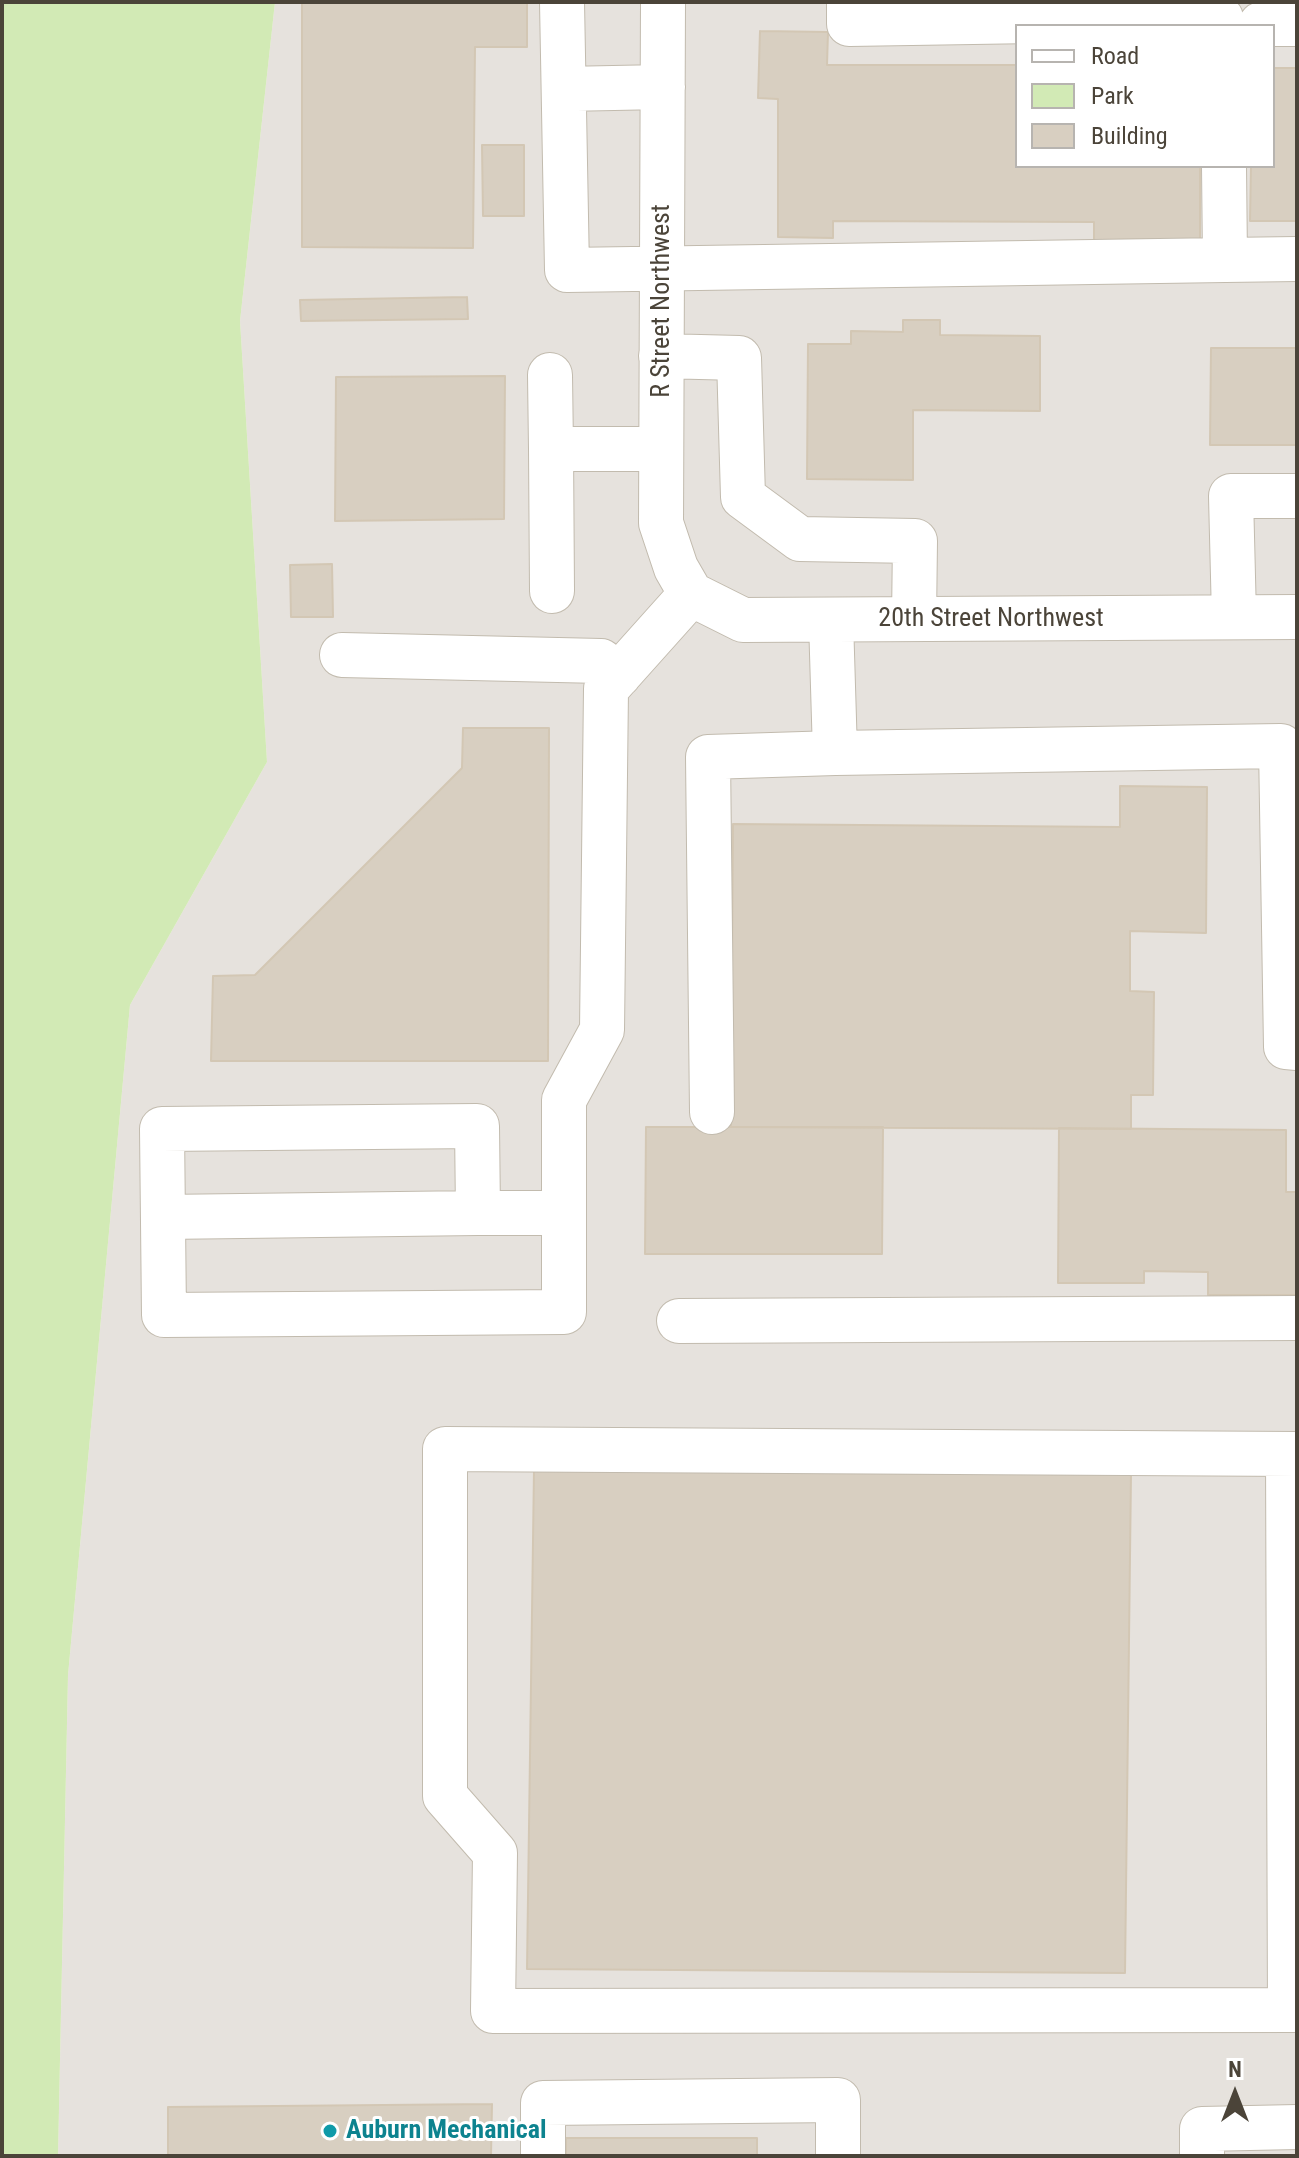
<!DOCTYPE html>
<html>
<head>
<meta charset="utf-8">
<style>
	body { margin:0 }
	#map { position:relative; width:1299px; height:2158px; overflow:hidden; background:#f6f3ec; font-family:"Roboto Condensed",sans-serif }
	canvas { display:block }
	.frame { position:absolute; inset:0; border:4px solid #4b4439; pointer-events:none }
	.legend { position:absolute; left:1015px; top:24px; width:260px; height:144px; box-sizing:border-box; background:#fff; border:2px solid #b7b4b0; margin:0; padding:10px 14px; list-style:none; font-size:24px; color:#4b4439 }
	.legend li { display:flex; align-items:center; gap:16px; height:40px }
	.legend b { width:40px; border:2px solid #b7b4b0 }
	.north { position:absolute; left:1195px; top:2054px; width:80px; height:80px; -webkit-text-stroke:6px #fff; paint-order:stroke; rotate:0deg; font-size:22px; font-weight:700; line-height:32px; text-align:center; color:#4b4439 }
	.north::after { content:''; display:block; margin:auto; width:28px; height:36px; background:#4b4439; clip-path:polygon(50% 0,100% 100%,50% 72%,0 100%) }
</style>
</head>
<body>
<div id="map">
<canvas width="1299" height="2158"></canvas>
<div class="frame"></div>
<ul class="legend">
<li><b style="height:10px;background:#fff"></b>Road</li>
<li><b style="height:22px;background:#d2eab5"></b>Park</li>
<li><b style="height:22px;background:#d8cfc1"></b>Building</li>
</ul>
<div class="north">N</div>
</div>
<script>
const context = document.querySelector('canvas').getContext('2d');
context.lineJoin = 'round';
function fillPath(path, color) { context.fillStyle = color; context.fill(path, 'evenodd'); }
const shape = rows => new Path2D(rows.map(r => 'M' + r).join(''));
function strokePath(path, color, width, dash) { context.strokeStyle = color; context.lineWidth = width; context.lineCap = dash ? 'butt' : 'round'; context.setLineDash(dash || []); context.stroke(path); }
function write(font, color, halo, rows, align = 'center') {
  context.font = font + ' "Roboto Condensed",sans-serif'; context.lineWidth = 6; context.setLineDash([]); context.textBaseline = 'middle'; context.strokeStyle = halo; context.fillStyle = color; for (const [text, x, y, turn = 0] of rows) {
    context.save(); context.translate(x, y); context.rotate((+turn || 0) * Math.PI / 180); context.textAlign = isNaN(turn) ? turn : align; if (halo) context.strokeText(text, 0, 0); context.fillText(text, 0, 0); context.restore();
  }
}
fillPath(shape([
	[275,2,1297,2,1297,2156,58,2156,68,1675,130,1005,267,762,240,321],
	[1017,26,1273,26,1273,166,1017,166]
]), '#e6e2dd');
fillPath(shape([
	[2,2,275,2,240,321,267,762,130,1005,68,1675,58,2156,2,2156]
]), '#d2eab5');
const building = shape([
	[302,2,527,2,527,47,475,47,473,248,302,247,302,2],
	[760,31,828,32,827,65,1017,65,1017,166,1200,166,1200,239,1094,240,1094,222,833,221,833,238,778,237,778,99,758,98,760,31],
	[1273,68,1297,68,1297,221,1250,221,1251,166,1273,166,1273,68],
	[482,145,524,145,524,216,483,216,482,145],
	[467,297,468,319,301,321,300,300,467,297],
	[903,320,940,320,940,335,1040,336,1040,411,913,410,913,480,807,479,808,344,851,344,851,331,903,332,903,320],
	[1211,348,1297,348,1297,445,1210,445,1211,348],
	[505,376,504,519,335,521,336,377,505,376],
	[332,564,333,617,291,617,290,565,332,564],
	[463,728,549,728,548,1061,211,1061,213,976,255,975,462,768,463,728],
	[1120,786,1207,787,1206,933,1130,931,1130,991,1154,992,1153,1095,1131,1095,1131,1129,731,1127,733,824,1120,827,1120,786],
	[646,1127,883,1127,882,1254,645,1254,646,1127],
	[1059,1128,1286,1130,1286,1192,1297,1192,1297,1295,1208,1295,1208,1272,1144,1271,1144,1283,1058,1283,1059,1128],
	[534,1470,1131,1473,1125,1973,527,1969,534,1470],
	[492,2104,491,2156,168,2156,168,2107,492,2104],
	[566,2138,757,2138,757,2156,566,2156,566,2138]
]);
fillPath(building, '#d8cfc1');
strokePath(building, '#d3c7b4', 2);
const minor = shape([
	[562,2,567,270,1225,260,1224,166],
	[663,2,661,523,676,568,691,594],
	[849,2,849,24,1221,18],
	[1261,24,1297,24],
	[564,89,663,87],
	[1225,260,1297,259],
	[661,356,739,358,743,497,800,539,915,541,914,619],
	[550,375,551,449],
	[552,591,551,449,661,449],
	[691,594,743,620,1297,617],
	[1234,617,1231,496,1297,496],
	[831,620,835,753,1281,746,1286,1047,1297,1048],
	[342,655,601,661,619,675],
	[712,1112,708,757,835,753],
	[564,1213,478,1213,477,1126,162,1129,164,1315,564,1312,564,1100,602,1030,606,689,691,594],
	[163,1217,478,1213],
	[679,1321,1297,1318],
	[1288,1454,1290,2010],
	[1297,1454,445,1449,445,1796,495,1853,493,2011,1297,2010],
	[543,2156,543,2103,838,2100,838,2156],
	[1202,2156,1202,2129,1297,2127]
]);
strokePath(minor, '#c2bbae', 46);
strokePath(minor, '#fff', 44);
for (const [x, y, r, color] of [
	[330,2131,8,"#0f9aa8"]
]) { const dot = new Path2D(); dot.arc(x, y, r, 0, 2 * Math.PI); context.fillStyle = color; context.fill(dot); strokePath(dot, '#fff', 3); }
write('26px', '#4b4439', '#fff', [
	["R Street Northwest",662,301,-90],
	["20th Street Northwest",991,619]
]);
write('bold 26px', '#0d838f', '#fff', [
	["Auburn Mechanical",346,2131]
], 'left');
</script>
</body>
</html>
